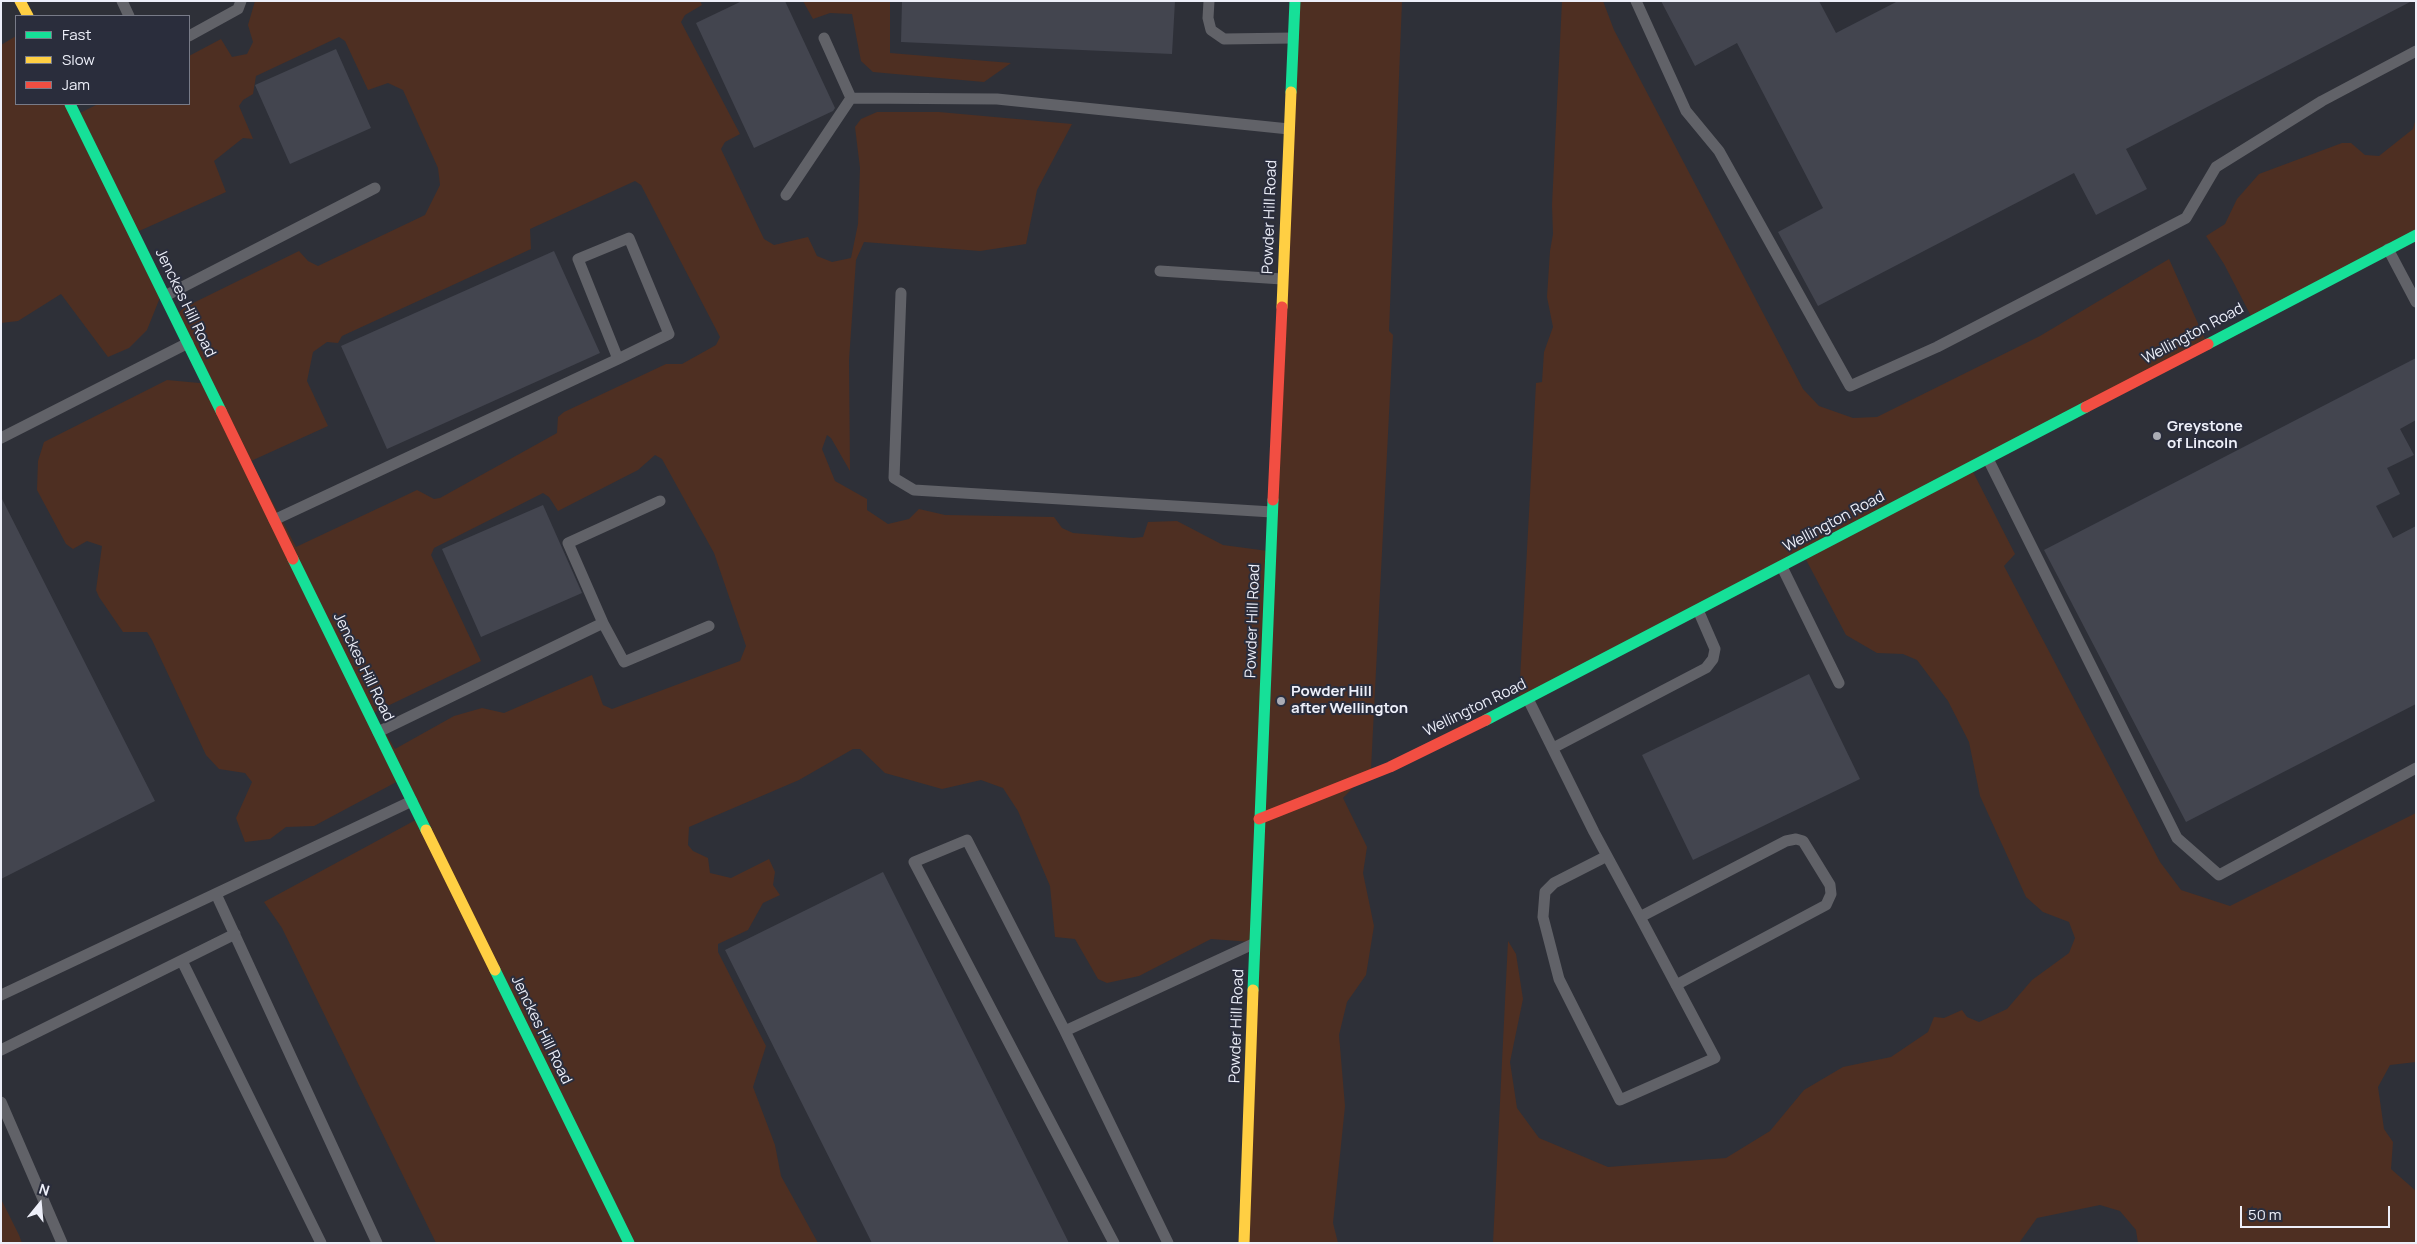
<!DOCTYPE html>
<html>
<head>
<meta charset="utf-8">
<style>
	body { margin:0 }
	#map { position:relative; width:2417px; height:1244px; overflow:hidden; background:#2e3038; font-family:Manrope,sans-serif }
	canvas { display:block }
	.frame { position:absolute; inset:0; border:2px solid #edeff9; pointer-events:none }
	.legend { position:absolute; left:15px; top:15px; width:175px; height:90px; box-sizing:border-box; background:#2a2d3c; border:1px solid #787b88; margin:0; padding:6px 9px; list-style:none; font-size:15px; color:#edeff9 }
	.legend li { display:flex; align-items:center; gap:10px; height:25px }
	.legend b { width:25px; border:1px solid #787b88 }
	.north { position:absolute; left:15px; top:1179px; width:50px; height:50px; -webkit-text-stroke:4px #2a2d3c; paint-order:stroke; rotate:17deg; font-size:14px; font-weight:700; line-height:20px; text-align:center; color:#edeff9 }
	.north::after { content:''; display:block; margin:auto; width:18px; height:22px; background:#edeff9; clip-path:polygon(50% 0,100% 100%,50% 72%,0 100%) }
	.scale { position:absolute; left:2240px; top:1206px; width:150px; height:22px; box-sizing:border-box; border:2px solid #edeff9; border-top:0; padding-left:6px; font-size:15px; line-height:18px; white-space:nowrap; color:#edeff9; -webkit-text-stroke:4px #2a2d3c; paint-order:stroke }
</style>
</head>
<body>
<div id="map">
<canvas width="2417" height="1244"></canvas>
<div class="frame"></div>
<ul class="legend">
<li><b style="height:6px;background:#16e098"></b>Fast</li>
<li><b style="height:6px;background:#ffcf43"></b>Slow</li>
<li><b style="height:6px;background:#f24e42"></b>Jam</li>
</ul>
<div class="north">N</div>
<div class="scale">50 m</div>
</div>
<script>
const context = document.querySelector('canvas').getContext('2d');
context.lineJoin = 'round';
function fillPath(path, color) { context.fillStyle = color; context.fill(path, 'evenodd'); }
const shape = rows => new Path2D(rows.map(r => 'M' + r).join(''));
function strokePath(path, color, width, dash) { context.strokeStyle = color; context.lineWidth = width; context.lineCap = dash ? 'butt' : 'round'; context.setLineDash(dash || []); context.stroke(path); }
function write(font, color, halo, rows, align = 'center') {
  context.font = font + ' Manrope,sans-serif'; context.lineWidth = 4; context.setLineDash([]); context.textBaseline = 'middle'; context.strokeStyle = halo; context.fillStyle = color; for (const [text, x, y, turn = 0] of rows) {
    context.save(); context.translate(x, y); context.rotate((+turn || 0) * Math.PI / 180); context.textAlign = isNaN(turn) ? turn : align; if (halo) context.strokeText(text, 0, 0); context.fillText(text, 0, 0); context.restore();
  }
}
fillPath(shape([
	[255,1,700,1,702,5,685,15,681,22,740,134,725,142,721,149,764,239,774,245,808,237,817,256,832,262,851,258,858,224,860,168,855,127,861,119,877,112,939,112,1072,124,1037,190,1026,244,980,251,864,242,856,260,849,360,850,471,831,438,827,435,822,449,835,481,867,499,867,510,888,524,909,519,919,509,945,515,1054,517,1062,528,1073,533,1133,538,1143,537,1148,522,1177,521,1223,545,1268,551,1294,1,1402,1,1389,331,1393,335,1371,769,1343,798,1367,847,1363,873,1374,926,1366,975,1347,1002,1339,1035,1345,1106,1333,1223,1338,1243,1244,1243,1252,942,1211,939,1139,976,1107,983,1098,979,1075,939,1055,937,1050,886,1018,811,1003,788,981,780,942,789,885,773,860,749,853,749,799,780,689,827,688,845,693,851,708,858,710,873,731,878,769,859,775,872,773,885,780,895,763,903,748,930,718,944,718,952,766,1046,753,1087,775,1145,781,1176,818,1243,436,1243,282,928,264,902,423,816,402,779,314,826,286,827,270,839,245,842,236,818,252,782,245,773,219,769,206,755,152,640,147,632,123,632,99,597,96,590,102,546,87,541,73,549,66,544,37,490,38,461,44,442,167,380,210,384,177,314,185,307,299,251,308,261,318,266,425,215,440,185,438,168,403,90,388,83,368,90,345,41,339,37,256,76,253,94,243,100,239,106,253,139,243,138,214,161,226,192,137,232,163,290,147,330,129,348,108,357,61,294,18,321,1,323,1,45,16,36,16,104,73,104,80,113,98,104,189,104,189,56,221,39,232,57,247,54,253,42,248,25],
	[635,181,641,185,720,337,716,345,682,364,666,364,564,412,558,417,557,433,440,498,434,499,417,490,296,547,251,461,328,426,307,381,313,352,327,342,338,343,342,336,531,249,530,229],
	[655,455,662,459,714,553,746,646,740,661,612,709,603,705,592,675,504,713,482,708,454,716,395,749,373,713,481,661,431,555,434,548,543,493,549,497,558,511,638,470],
	[803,1,890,1,890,53,1011,63,984,82,873,72,861,61,852,14,830,13,813,19],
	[1562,1,1603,1,1614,30,1803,389,1819,406,1853,418,1877,417,2040,336,2169,259,2205,339,1971,468,2015,554,2004,566,2160,862,2181,890,2230,906,2416,813,2416,1062,2390,1065,2378,1087,2384,1129,2393,1142,2391,1169,2416,1191,2416,1243,2138,1243,2136,1230,2120,1211,2100,1205,2037,1218,2019,1243,1493,1243,1508,941,1516,954,1523,999,1510,1062,1517,1108,1539,1138,1608,1167,1726,1158,1770,1131,1804,1090,1843,1067,1891,1057,1928,1032,1934,1017,1944,1018,1962,1010,1967,1017,1979,1022,2007,1009,2032,980,2069,953,2075,938,2069,922,2043,912,2026,897,1980,796,1969,742,1948,701,1917,660,1903,654,1877,653,1846,635,1803,554,1519,698,1536,383,1542,382,1544,352,1553,327,1547,297,1550,251,1553,234,1552,205],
	[2416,118,2416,233,2251,316,2224,264,2206,236,2225,224,2237,199,2259,174,2342,143,2351,143,2365,155,2379,156,2413,129],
	[1,1199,19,1235,22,1243,1,1243]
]), '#4e2f22');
fillPath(shape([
	[742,1,785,1,835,108,833,111,754,148,696,23],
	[902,1,1175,1,1172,54,901,42],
	[1661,1,1819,1,1836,33,1898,1,2412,1,2126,149,2147,189,2096,215,2074,173,1818,306,1778,232,1823,208,1737,43,1695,66],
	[336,49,371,128,290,164,255,85],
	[554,251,600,353,387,449,341,346],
	[2416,358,2416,420,2400,429,2414,455,2387,468,2400,494,2376,506,2393,538,2416,526,2416,704,2186,822,2044,550],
	[1,497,155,801,1,879],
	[543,505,582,593,481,637,442,549],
	[1809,674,1860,779,1693,860,1642,755],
	[883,872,1069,1243,872,1243,725,950]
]), '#43454f');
strokePath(shape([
	[122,1,129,16],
	[1209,1,1208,18,1211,30,1224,39,1293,38],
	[1636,1,1686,111,1719,151,1850,386,1937,347,2186,218,2216,167,2322,101,2416,51],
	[189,36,238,9,241,1],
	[824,38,851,98,997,99,1289,129],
	[786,195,851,98],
	[2388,249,2416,302],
	[1160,271,1282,279],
	[901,293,894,478,914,490,1272,512],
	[165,296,375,188],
	[1,438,188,343],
	[1988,459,2177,838,2219,875,2416,768],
	[274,520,618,359,669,334,629,238,578,259,618,359],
	[1782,567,1839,683],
	[603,623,624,662,709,626],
	[1528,699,1594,832,1640,917,1715,1058,1620,1100,1559,979,1543,917,1545,892,1554,883,1607,856],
	[378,732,603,623,568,543,660,501],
	[1553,748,1706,668,1713,659,1715,649,1698,610],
	[216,894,377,1243],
	[1640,917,1786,841,1796,839,1803,841,1830,885,1831,894,1826,905,1676,985],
	[182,961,321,1243],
	[1,995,412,801],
	[1065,1031,1168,1243],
	[1,1050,235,934],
	[1,1102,62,1243],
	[1114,1243,914,862,967,840,1065,1031,1253,944]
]), '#616268', 11);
strokePath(shape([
	[1291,92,1295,1],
	[70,104,221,411],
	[2208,344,2416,235],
	[293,559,426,830],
	[1486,720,2086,407],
	[495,970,629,1243],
	[1253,990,1273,500]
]), '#16e098', 11);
strokePath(shape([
	[20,1,28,16],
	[1282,307,1291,92],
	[426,830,495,970],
	[1244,1243,1253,990]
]), '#ffcf43', 11);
strokePath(shape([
	[2086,407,2208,344],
	[221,411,293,559],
	[1273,500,1282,307],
	[1259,819,1390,767,1486,720]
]), '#f24e42', 11);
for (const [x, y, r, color] of [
	[2157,436,5,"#aaacb5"],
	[1281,701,5,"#aaacb5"]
]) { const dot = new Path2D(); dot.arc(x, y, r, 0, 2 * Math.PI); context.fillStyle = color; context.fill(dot); strokePath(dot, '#2a2d3c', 2); }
write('15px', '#edeff9', '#2a2d3c', [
	["Powder Hill Road",1270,217,-88],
	["Jenckes Hill Road",185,303,64],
	["Wellington Road",2193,334,-28],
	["Wellington Road",1834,522,-28],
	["Powder Hill Road",1253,621,-88],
	["Jenckes Hill Road",363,667,64],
	["Wellington Road",1475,708,-26],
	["Powder Hill Road",1237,1026,-88],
	["Jenckes Hill Road",541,1030,64]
]);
write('bold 15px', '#edeff9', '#2a2d3c', [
	["Greystone",2167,427],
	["of Lincoln",2167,444],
	["Powder Hill",1291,692],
	["after Wellington",1291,709]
], 'left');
</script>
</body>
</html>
